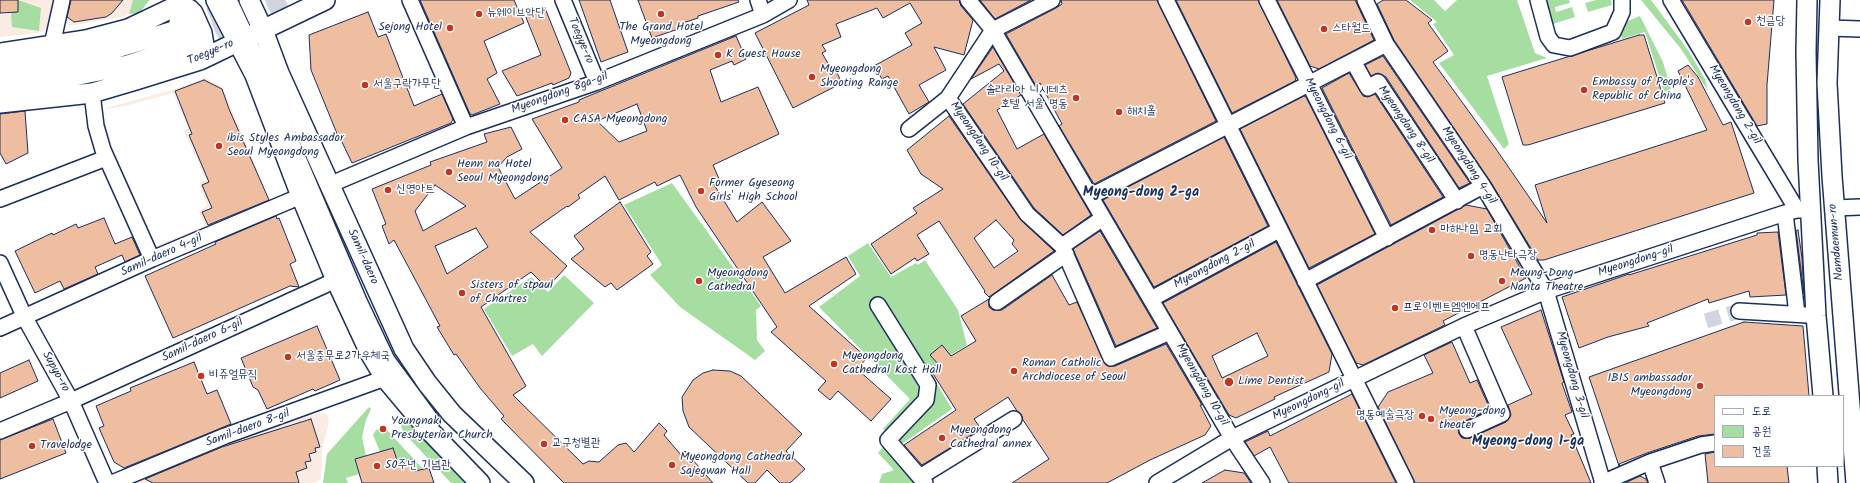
<!DOCTYPE html>
<html>
<head>
<meta charset="utf-8">
<style>
	body { margin:0 }
	#map { position:relative; width:1860px; height:483px; overflow:hidden; background:#fff; font-family:Kalam,"Poor Story",sans-serif }
	canvas { display:block }
	.legend { position:absolute; left:1714px; top:395px; width:130px; height:72px; box-sizing:border-box; background:#fff; border:1px solid #a4acbf; margin:0; padding:5px 7px; list-style:none; font-size:12px; color:#1b2f5e }
	.legend li { display:flex; align-items:center; gap:8px; height:20px }
	.legend b { width:20px; border:1px solid #a4acbf }
</style>
</head>
<body>
<div id="map">
<canvas width="1860" height="483"></canvas>
<ul class="legend">
<li><b style="height:5px;background:#fff"></b>도로</li>
<li><b style="height:11px;background:#a6dea2"></b>공원</li>
<li><b style="height:11px;background:#efbea0"></b>건물</li>
</ul>
</div>
<script>
const context = document.querySelector('canvas').getContext('2d');
context.lineJoin = 'round';
function fillPath(path, color) { context.fillStyle = color; context.fill(path, 'evenodd'); }
const shape = rows => new Path2D(rows.map(r => 'M' + r).join(''));
function strokePath(path, color, width, dash) { context.strokeStyle = color; context.lineWidth = width; context.lineCap = dash ? 'butt' : 'round'; context.setLineDash(dash || []); context.stroke(path); }
function write(font, color, halo, rows, align = 'center') {
  context.font = font + ' Kalam,"Poor Story",sans-serif'; context.lineWidth = 3; context.setLineDash([]); context.textBaseline = 'middle'; context.strokeStyle = halo; context.fillStyle = color; for (const [text, x, y, turn = 0] of rows) {
    context.save(); context.translate(x, y); context.rotate((+turn || 0) * Math.PI / 180); context.textAlign = isNaN(turn) ? turn : align; if (halo) context.strokeText(text, 0, 0); context.fillText(text, 0, 0); context.restore();
  }
}
fillPath(shape([
	[0,0,55,0,49,24,43,31,38,33,0,37],
	[66,0,133,0,129,14,123,17,69,26,62,19],
	[206,78,223,88,269,199,157,250,112,146,105,126,106,108,168,91],
	[173,93,188,128,184,131,206,180,199,183,207,206,199,211,205,226,156,246,112,145,106,125,106,109,125,106],
	[319,413,327,414,329,421,322,450,321,479,316,483,122,483,212,446]
]), '#faece2');
fillPath(shape([
	[18,0,41,8,39,31,12,27,11,12,18,11],
	[133,0,150,0,139,13,129,14],
	[1410,0,1434,0,1445,11,1457,0,1517,0,1535,53,1547,58,1487,76,1509,144,1504,149,1439,63,1454,55,1433,24,1437,22],
	[1542,0,1569,0,1570,3,1555,7,1556,12,1572,7,1575,17,1550,25],
	[1596,0,1611,0,1612,5,1588,12,1585,3],
	[1641,0,1651,0,1688,50,1705,79,1708,91,1681,49],
	[1640,16,1663,62,1671,89,1664,92,1645,32,1622,39,1621,35,1628,21],
	[672,183,761,306,756,310,757,340,765,351,755,360,680,307,650,275,662,265,624,205],
	[868,243,891,277,916,263,918,265,925,260,958,310,967,345,928,369,952,409,899,446,883,429,910,399,819,307,860,276,848,256],
	[564,275,594,303,542,356,533,344,512,356,484,309,531,277,548,292],
	[369,407,371,409,366,420,362,437,366,456,355,459,359,474,346,478,348,483,323,483,327,454],
	[407,422,410,423,467,483,451,483,403,432,401,425],
	[382,428,386,429,423,469,415,472,411,459,398,463,393,448,380,452,373,435,376,430],
	[886,443,921,483,879,483,882,474,894,470,878,453]
]), '#a6dea2');
const building = shape([
	[0,0,18,0,18,12,0,13,0,0],
	[71,0,123,0,112,13,106,17,74,22,67,17,71,0],
	[420,0,514,0,524,23,484,41,497,73,487,79,500,104,472,115,470,114,420,0],
	[579,0,610,0,628,52,601,62,579,0],
	[638,0,738,0,739,2,698,16,698,18,683,23,684,27,652,38,638,0],
	[807,0,959,0,961,6,973,20,964,55,934,47,946,70,919,85,929,102,909,114,888,76,882,79,874,66,912,45,905,33,922,23,910,3,883,18,877,8,836,24,841,37,822,45,826,51,822,53,833,72,836,71,842,83,793,108,755,33,809,5,807,0],
	[980,0,1031,0,995,19,980,0],
	[1061,0,1157,0,1216,121,1094,184,1059,126,1062,124,1040,83,1036,86,1006,34,1056,8,1062,4,1061,0],
	[1176,0,1258,0,1296,78,1295,81,1232,113,1176,0],
	[1277,0,1355,0,1374,40,1319,69,1310,66,1277,0],
	[1383,0,1406,0,1432,20,1428,23,1448,51,1433,62,1496,149,1547,223,1535,185,1707,130,1678,71,1688,65,1698,77,1723,125,1731,122,1754,193,1544,260,1538,260,1490,181,1394,40,1377,4,1383,0],
	[1682,0,1774,0,1767,85,1767,124,1757,126,1682,0],
	[545,8,571,73,569,78,553,85,552,83,517,96,502,71,541,55,525,15,545,8],
	[368,12,378,37,386,34,414,106,442,94,453,119,451,123,352,163,341,140,340,141,311,70,309,35,368,12],
	[1639,35,1644,35,1665,103,1528,145,1523,145,1502,77,1639,35],
	[736,36,746,59,734,65,732,61,710,70,721,102,758,87,779,134,713,165,719,179,713,183,737,222,762,202,791,241,763,257,785,293,846,257,856,274,809,306,867,358,857,369,891,399,871,421,838,391,830,400,818,390,826,381,771,332,777,327,696,207,680,175,657,186,655,182,619,200,605,176,578,195,580,198,568,207,567,206,530,232,567,266,547,288,531,272,481,307,526,386,513,395,583,464,589,461,599,462,618,445,626,443,634,452,659,423,667,431,664,435,681,455,685,451,713,483,564,483,501,419,504,416,480,388,456,354,454,355,437,327,440,326,394,240,389,244,382,226,386,224,372,189,431,165,430,162,487,142,484,134,511,127,522,149,507,157,498,167,515,199,562,168,532,119,579,102,579,100,591,95,736,36],
	[637,104,647,131,619,142,597,121,637,104],
	[435,185,466,206,423,231,415,211,435,185],
	[476,228,488,247,447,274,435,246,476,228],
	[993,47,1021,95,997,110,1017,149,1044,134,1091,215,1063,235,1034,208,963,104,1004,71,999,64,971,79,993,47],
	[1383,56,1470,183,1459,188,1386,77,1378,73,1371,76,1365,65,1383,56],
	[1349,73,1363,96,1368,97,1375,94,1443,197,1391,225,1322,88,1349,73],
	[204,80,222,89,229,109,269,200,208,225,202,212,212,208,202,185,209,182,189,135,192,134,175,91,204,80],
	[1304,96,1306,97,1375,234,1309,268,1240,129,1304,96],
	[25,111,28,153,6,164,0,153,0,114,25,111],
	[949,116,1020,219,1054,251,989,297,984,292,985,291,939,221,917,235,929,254,917,261,915,258,891,274,871,244,917,213,913,208,943,189,921,174,907,150,949,116],
	[996,220,1014,240,1012,244,1018,251,994,268,974,238,996,220],
	[1224,137,1268,226,1154,287,1103,200,1224,137],
	[620,202,651,252,647,256,653,264,617,290,611,283,605,287,571,259,584,249,574,236,620,202],
	[1466,205,1487,209,1526,278,1443,321,1445,325,1363,365,1356,363,1317,285,1466,205],
	[276,216,277,219,279,218,296,261,290,264,299,287,290,286,173,338,145,276,216,244,215,242,276,216],
	[104,218,115,244,132,237,140,255,125,262,122,255,95,267,98,274,64,289,60,281,35,293,15,251,52,233,53,235,76,224,78,228,104,218],
	[1798,230,1802,258,1804,294,1796,231,1798,230],
	[1100,231,1157,328,1116,346,1073,249,1100,231],
	[1778,232,1786,295,1750,297,1749,291,1709,303,1708,299,1647,323,1649,326,1608,337,1579,348,1562,297,1629,274,1629,275,1757,235,1757,233,1778,232],
	[1276,242,1332,354,1329,372,1274,397,1275,399,1236,418,1229,415,1163,303,1276,242],
	[1257,333,1268,356,1222,378,1212,356,1257,333],
	[1052,275,1069,305,1077,302,1106,365,1115,366,1166,344,1202,405,1200,405,1211,426,1205,435,1150,460,1107,483,1012,483,1049,459,1023,420,1021,414,1017,411,1008,397,974,419,981,429,922,465,904,445,956,410,930,369,938,364,930,355,942,345,951,356,976,341,961,316,989,299,989,307,993,310,1002,310,1052,275],
	[1541,310,1564,382,1562,383,1572,412,1565,415,1574,434,1571,435,1591,483,1415,483,1378,407,1388,392,1433,373,1424,355,1452,342,1470,383,1477,380,1490,409,1463,422,1458,429,1459,434,1462,438,1470,438,1506,422,1511,415,1508,405,1532,394,1501,327,1541,310],
	[1744,322,1803,326,1809,396,1715,396,1715,434,1698,436,1647,453,1619,464,1620,465,1619,466,1589,377,1744,322],
	[317,326,340,380,315,391,313,389,267,409,258,390,253,387,241,358,317,326],
	[29,360,38,381,0,398,0,373,29,360],
	[194,362,207,394,217,390,231,424,124,468,114,462,99,428,104,426,96,406,131,391,130,388,194,362],
	[713,370,730,371,741,376,802,434,786,451,805,469,790,483,780,483,767,470,755,483,748,483,689,427,683,411,682,397,693,380,703,373,713,370],
	[1352,394,1396,483,1289,483,1270,447,1254,456,1245,442,1268,431,1270,436,1352,394],
	[53,419,66,453,0,479,0,440,53,419],
	[311,419,320,447,315,448,316,452,309,454,311,461,305,462,307,468,296,472,299,483,153,483,145,479,222,447,311,419],
	[393,448,398,463,411,459,415,471,429,468,434,483,362,483,355,459,393,448],
	[1715,452,1715,466,1787,466,1789,483,1708,483,1705,454,1715,452],
	[1225,470,1244,473,1251,483,1202,483,1225,470],
	[1640,476,1646,479,1648,483,1625,483,1640,476]
]);
fillPath(building, '#efbea0');
strokePath(building, '#1b2f5e', 1);
strokePath(shape([
	[1706,321,1739,311]
]), '#d1d5df', 15, [15, 8]);
strokePath(shape([
	[183,28,249,0],
	[189,44,287,0]
]), '#d1d5df', 19, [19, 10]);
const minor = shape([
	[229,0,263,72,298,158,359,301,387,360,432,421],
	[410,0,466,127],
	[563,0,597,82],
	[758,0,763,15],
	[968,0,993,30,1232,438,1262,483],
	[1052,0,993,30,948,98,1027,214,1062,246,1111,358,1170,332],
	[1166,0,1406,483],
	[1267,0,1387,238],
	[1365,0,1386,44,1483,186,1546,291,1603,483],
	[1538,0,1548,37,1554,45,1570,48,1613,32,1622,12,1622,0],
	[1671,0,1797,210],
	[189,21,184,19,177,22,183,22,193,46,190,57],
	[1829,28,1860,29],
	[52,45,62,0],
	[1353,61,1368,88,1378,82,1457,201],
	[92,93,96,126,103,150,152,259],
	[909,129,948,98],
	[329,185,466,127,597,82,763,15,789,0],
	[1091,196,1386,44],
	[0,199,106,158],
	[1834,208,1860,207],
	[1785,213,1797,314],
	[1062,246,1103,218],
	[0,263,25,318,71,401,107,483],
	[1305,281,1483,186],
	[1151,299,1279,230],
	[997,302,1066,254],
	[878,305,928,385,926,400,888,440,925,483],
	[1739,311,1807,315],
	[1464,326,1502,414,1467,430],
	[0,328,152,259,301,196],
	[0,431,71,401,336,280],
	[1650,462,1657,483],
	[920,477,1014,419],
	[112,483,225,436,385,378],
	[1157,483,1232,438,1464,326,1546,291,1785,213,1797,210,1811,210],
	[1602,483,1650,462,1701,445,1715,443]
]);
const major = shape([
	[216,0,255,75,301,196,336,280,370,353,385,378,427,428,480,483],
	[249,0,263,30,279,73,404,349,427,383,452,414,524,483],
	[1807,0,1806,52,1808,160,1816,316,1823,396],
	[1830,0,1827,83,1832,176,1856,483],
	[0,53,86,40,128,29,170,9,184,7,189,9,193,13,202,33,205,51,200,60],
	[0,68,60,63,87,57,180,29],
	[0,86,50,81,128,65,186,46],
	[0,103,92,93,136,80,200,60,325,0],
	[1827,466,1828,483]
]);
strokePath(minor, '#1b2f5e', 18);
strokePath(major, '#1b2f5e', 22);
strokePath(minor, '#fff', 15);
strokePath(major, '#fff', 19);
for (const [x, y, r, color] of [
	[479,14,4,"#c8321e"],
	[661,14,4,"#c8321e"],
	[1748,22,4,"#c8321e"],
	[450,28,4,"#c8321e"],
	[1324,29,4,"#c8321e"],
	[718,55,4,"#c8321e"],
	[812,77,4,"#c8321e"],
	[365,85,4,"#c8321e"],
	[1584,90,4,"#c8321e"],
	[1076,98,4,"#c8321e"],
	[1119,112,4,"#c8321e"],
	[565,120,4,"#c8321e"],
	[219,146,4,"#c8321e"],
	[449,172,4,"#c8321e"],
	[388,190,4,"#c8321e"],
	[701,191,4,"#c8321e"],
	[1432,230,4,"#c8321e"],
	[1471,256,4,"#c8321e"],
	[699,281,4,"#c8321e"],
	[1502,281,4,"#c8321e"],
	[462,293,4,"#c8321e"],
	[1395,308,4,"#c8321e"],
	[288,357,4,"#c8321e"],
	[834,364,4,"#c8321e"],
	[1014,371,4,"#c8321e"],
	[201,376,4,"#c8321e"],
	[1229,382,5,"#c8321e"],
	[1700,386,4,"#c8321e"],
	[1422,416,4,"#c8321e"],
	[1431,419,4,"#c8321e"],
	[383,429,4,"#c8321e"],
	[942,438,4,"#c8321e"],
	[544,444,4,"#c8321e"],
	[32,446,4,"#c8321e"],
	[672,465,4,"#c8321e"],
	[377,466,4,"#c8321e"]
]) { const dot = new Path2D(); dot.arc(x, y, r, 0, 2 * Math.PI); context.fillStyle = color; context.fill(dot); strokePath(dot, '#fff', 1.5); }
write('12px', '#1b2f5e', '#fff', [
	["뉴웨이브악단",487,14],
	["천금당",1756,22],
	["Sejong Hotel",442,28,"right"],
	["The Grand Hotel",661,28,"center"],
	["Myeongdong",661,42,"center"],
	["스타월드",1332,29],
	["K Guest House",726,55],
	["Myeongdong",820,70],
	["Shooting Range",820,84],
	["Embassy of People's",1592,83],
	["Republic of China",1592,97],
	["서울구락가무단",373,85],
	["솔라리아 니시테츠",1068,91,"right"],
	["호텔 서울 명동",1068,105,"right"],
	["해치홀",1127,112],
	["CASA Myeongdong",573,120],
	["ibis Styles Ambassador",227,139],
	["Seoul Myeongdong",227,153],
	["Henn na Hotel",457,165],
	["Seoul Myeongdong",457,179],
	["Former Gyeseong",709,184],
	["Girls' High School",709,198],
	["신영아트",396,190],
	["마하나임 교회",1440,230],
	["명동난타극장",1479,256],
	["Myeongdong",707,274],
	["Cathedral",707,288],
	["Meung-Dong",1510,274],
	["Nanta Theatre",1510,288],
	["Sisters of stpaul",470,286],
	["of Chartres",470,300],
	["프로이벤트엠엔에프",1403,308],
	["서울충무로2가우체국",296,357],
	["Myeongdong",842,357],
	["Cathedral Kost Hall",842,371],
	["Roman Catholic",1022,364],
	["Archdiocese of Seoul",1022,378],
	["비쥬얼뮤직",209,376],
	["IBIS ambassador",1692,379,"right"],
	["Myeongdong",1692,393,"right"],
	["Lime Dentist",1238,382],
	["Myeong-dong",1439,412],
	["theater",1439,426],
	["명동예술극장",1414,416,"right"],
	["Youngnak",391,422],
	["Presbyterian Church",391,436],
	["Myeongdong",950,431],
	["Cathedral annex",950,445],
	["교구청별관",552,444],
	["Travelodge",40,446],
	["Myeongdong Cathedral",680,458],
	["Sajegwan Hall",680,472],
	["50주년 기념관",385,466]
], 'left');
write('12px', '#1b2f5e', '#fff', [
	["Toegye-ro",580,41,67],
	["Toegye-ro",211,53,-23],
	["Myeongdong 8ga-gil",560,94,-20],
	["Myeongdong 2-gil",1734,105,59],
	["Myeongdong 6-gil",1327,119,63],
	["Myeongdong 8-gil",1405,125,56],
	["Myeongdong 10-gil",978,142,56],
	["Myeongdong 4-gil",1468,166,57],
	["Namdaemun-ro",1837,242,-95],
	["Samil-daero 4-gil",162,256,-24],
	["Samil-daero",362,257,66],
	["Myeongdong-gil",1636,262,-18],
	["Myeongdong 2-gil",1215,265,-28],
	["Samil-daero 6-gil",203,341,-25],
	["Supyo-ro",55,372,61],
	["Myeongdong 3-gil",1571,375,74],
	["Myeongdong 10-gil",1201,385,60],
	["Myeongdong-gil",1309,401,-26],
	["Samil-daero 8-gil",248,429,-20]
]);
write('bold 14px', '#1b2f5e', '#fff', [
	["Myeong-dong 2-ga",1141,194],
	["Myeong-dong 1-ga",1528,443]
]);
</script>
</body>
</html>
